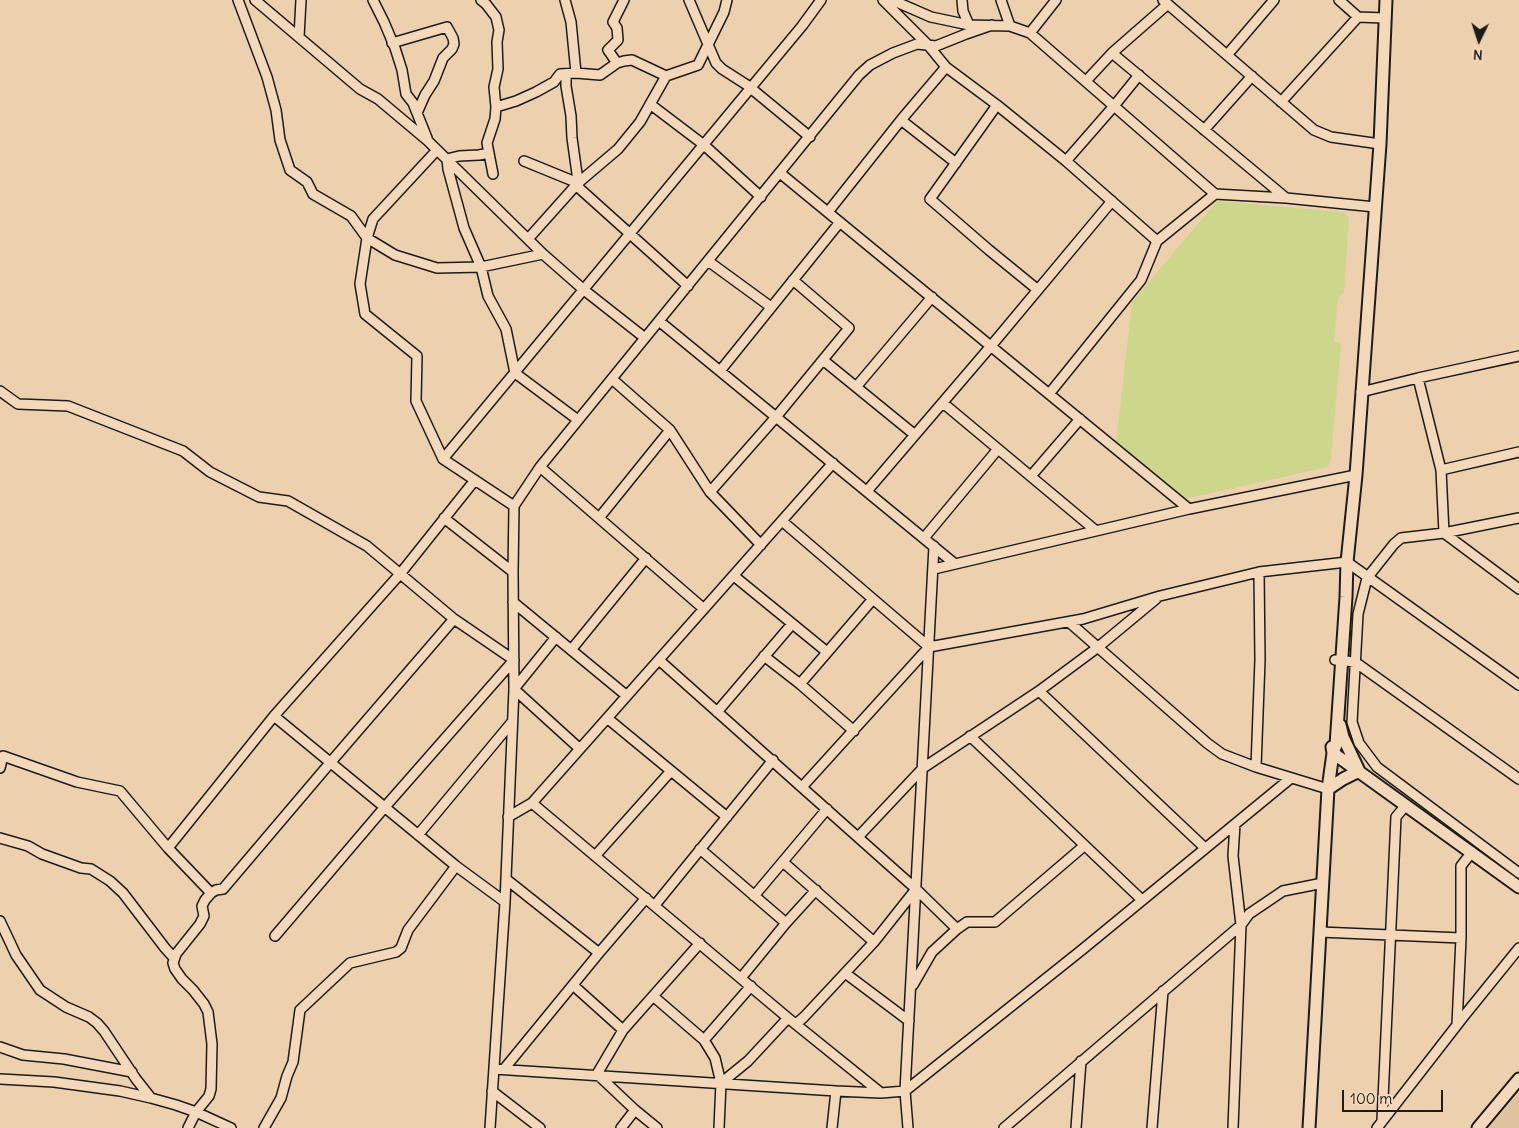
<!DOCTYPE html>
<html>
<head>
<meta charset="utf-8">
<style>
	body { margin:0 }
	#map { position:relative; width:1519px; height:1128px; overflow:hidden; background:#edd1af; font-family:Delius,sans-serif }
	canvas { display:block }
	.north { position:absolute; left:1454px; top:15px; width:50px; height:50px; -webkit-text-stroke:4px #f3d8b9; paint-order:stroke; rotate:184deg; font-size:14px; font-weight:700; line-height:20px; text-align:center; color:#1c1c1c }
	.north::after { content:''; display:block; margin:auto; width:18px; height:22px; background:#1c1c1c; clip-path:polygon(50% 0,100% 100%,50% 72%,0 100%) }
	.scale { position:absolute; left:1342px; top:1090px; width:101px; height:22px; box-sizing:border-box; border:2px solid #1c1c1c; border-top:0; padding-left:6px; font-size:15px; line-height:18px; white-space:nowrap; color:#1c1c1c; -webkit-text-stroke:4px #f3d8b9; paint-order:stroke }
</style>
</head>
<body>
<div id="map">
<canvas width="1519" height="1128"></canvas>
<div class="north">N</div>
<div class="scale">100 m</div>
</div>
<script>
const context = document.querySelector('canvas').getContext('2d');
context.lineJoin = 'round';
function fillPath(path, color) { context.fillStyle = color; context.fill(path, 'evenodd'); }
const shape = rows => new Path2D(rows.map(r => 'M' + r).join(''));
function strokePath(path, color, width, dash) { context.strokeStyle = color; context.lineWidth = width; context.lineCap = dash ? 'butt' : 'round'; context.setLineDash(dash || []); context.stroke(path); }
fillPath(shape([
	[1519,1093,1519,1128,1488,1128]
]), '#dfc39f');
fillPath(shape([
	[1217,201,1342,212,1349,217,1344,293,1338,298,1334,342,1341,343,1331,459,1328,467,1185,499,1116,443,1132,302]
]), '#ccd78b');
const minor = shape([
	[238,0,267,77,276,110,280,140,290,170,307,182,313,194,351,216,367,238,395,255,437,268,481,267,543,254],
	[255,0,360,89,378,99,428,141,543,254,584,290,645,338],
	[373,0,384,22,395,48,402,70,406,94,413,103,427,138],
	[481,0,486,4,496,17,499,30,497,42,498,69,494,87,496,107,495,119,487,143,493,174],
	[565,0,571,22,576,73],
	[689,0,716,63,722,69,747,85,810,137],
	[883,0,928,45,946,67,997,105,1066,161,1157,241],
	[892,0,931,17,969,25,1010,26,1030,33,1215,194,1286,198,1375,207],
	[962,0,963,11,969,25],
	[1001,0,1010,26],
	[1163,0,1314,130,1331,137,1380,144],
	[1339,0,1358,17,1384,18],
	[1030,33,1056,0],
	[299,37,301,0],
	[392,43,447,27,453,38,454,44,452,49,443,58,434,81,425,95,417,113],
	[1112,53,1286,198],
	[1227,55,1274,0],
	[617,63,608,50,618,40,617,28,613,22,624,0],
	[566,74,566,86,571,116,572,138,579,188,688,286],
	[1086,81,1112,53,1168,4],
	[1281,102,1358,17],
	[650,104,704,145,761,197],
	[997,105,930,199,989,250,1038,290],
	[496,107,516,101,536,92,554,82,560,74,576,73,600,75,617,63,624,61,632,60,666,76],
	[901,120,956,163],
	[1204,130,1252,76],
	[437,150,373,219,367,238,360,284,365,314,417,356,416,401,443,459,514,506],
	[489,153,479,155,459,156,447,159,448,169,464,228,481,267,488,296,506,329,515,373,578,420],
	[524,161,578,183],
	[1066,161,1114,106,1139,75],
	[780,173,1189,509],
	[828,212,901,120,946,67],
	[528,239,578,183,618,149,640,122,666,76,698,65,724,12,727,0],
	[708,261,771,307],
	[659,321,955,564],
	[823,360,915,435],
	[720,371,840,222],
	[1418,378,1441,470,1444,533,1519,589],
	[612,379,670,430,710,492,761,545],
	[856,387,932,297],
	[0,391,18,404,68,406,183,451,210,472,259,497,288,501,367,546,454,619,514,660,384,808,275,936],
	[1361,392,1418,378,1519,356],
	[1049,394,1141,280,1157,241,1215,194],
	[943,403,1095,530],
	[443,459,802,26,821,0],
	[540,467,704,609],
	[1441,470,1519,452],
	[1031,476,1080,419],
	[867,491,991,346,1112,201],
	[710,492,776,417,849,328,793,280],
	[444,518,513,572],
	[599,518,670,430],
	[1519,518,1444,533,1401,538,1394,544,1367,578,1358,614,1352,722,1359,743,1377,767,1519,873],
	[782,521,929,647],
	[924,538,998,449],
	[934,569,1189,509,1356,475],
	[734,576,827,652],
	[513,602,627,696],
	[1069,622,1207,743,1222,754,1256,767,1328,789],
	[556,637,514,689,580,749],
	[571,650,646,558],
	[764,656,800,684,854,731],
	[659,660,916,889,957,929],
	[1335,660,1355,662,1519,779],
	[800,684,873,599],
	[1039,691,1205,848],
	[717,712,792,624],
	[274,716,456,866,505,902],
	[607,718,727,817],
	[970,736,1142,900],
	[1256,767,1260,660,1259,572],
	[0,768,3,756,77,782,120,791,168,848,211,893],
	[802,787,929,647,1083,619,1160,596,1259,572,1347,562,1519,685],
	[532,803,788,1018,881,1093],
	[508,817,532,803,833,463],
	[418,835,512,722],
	[858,837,923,768,1039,691,1097,648,1156,599],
	[0,838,28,846,42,854,81,868,91,869,110,881,123,893,165,948,174,958],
	[168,848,274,716,400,574,475,480],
	[700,849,786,923],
	[595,856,671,771],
	[783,862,874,942],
	[506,879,599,953],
	[754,896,827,809],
	[655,905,773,760],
	[0,921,16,955,40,990,66,1007,89,1017,97,1023,104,1031,136,1079,151,1098],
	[1320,932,1461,938],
	[845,973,909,1021],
	[741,978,786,923,816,890],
	[913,985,932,952,957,929,967,922,995,922,1084,846],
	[574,986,623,1030],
	[653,996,704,1040,715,1058,721,1083,719,1128],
	[796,1024,804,1017,874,942,916,889],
	[1457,1025,1461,938,1461,866,1472,852],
	[704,1040,751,986],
	[0,1047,23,1055,64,1059,132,1072],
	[494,1069,836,1091,881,1093,905,1091,1083,949,1291,778],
	[504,1069,599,953,646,898],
	[0,1079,54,1082,120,1091,151,1098,176,1105,196,1112,231,1128],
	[721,1083,748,1061,788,1018],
	[492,1091,540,1128],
	[1382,1121,1396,817,1406,805],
	[188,1128,196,1112,209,1096,211,1089,212,1044,208,1012,204,1004,193,990,182,979,175,969,173,963,176,954,200,924,204,916,202,906,205,900,211,893,216,890,223,889,330,763,454,619],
	[264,1128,281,1098,287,1076,293,1062,300,1010,350,963,396,952,401,948,408,930,456,866],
	[490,1128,505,902,514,689,513,572,514,506,540,467,859,75,870,65,893,53,917,44,936,46,966,34,992,25],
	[621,1128,635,1110],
	[657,1128,635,1110,597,1074,623,1030,700,943],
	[832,1128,836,1091],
	[908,1128,905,1091,934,546],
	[1004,1128,1241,925,1249,914,1283,891,1323,883],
	[1076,1128,1081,1061],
	[1152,1128,1163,991],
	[1233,1128,1241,925,1233,856,1235,824],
	[1377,1128,1464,1016,1519,948]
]);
const major = shape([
	[1332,747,1333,753,1519,887],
	[1328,789,1343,779,1359,771,1343,737,1340,725],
	[1309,1128,1328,789,1333,753,1336,745,1346,597,1347,562,1356,475,1380,144,1386,0],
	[1478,1128,1519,1079]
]);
strokePath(minor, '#1c1c1c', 12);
strokePath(major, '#1c1c1c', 15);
strokePath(minor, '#f3d8b9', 9);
strokePath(major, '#f3d8b9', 11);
</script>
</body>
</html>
